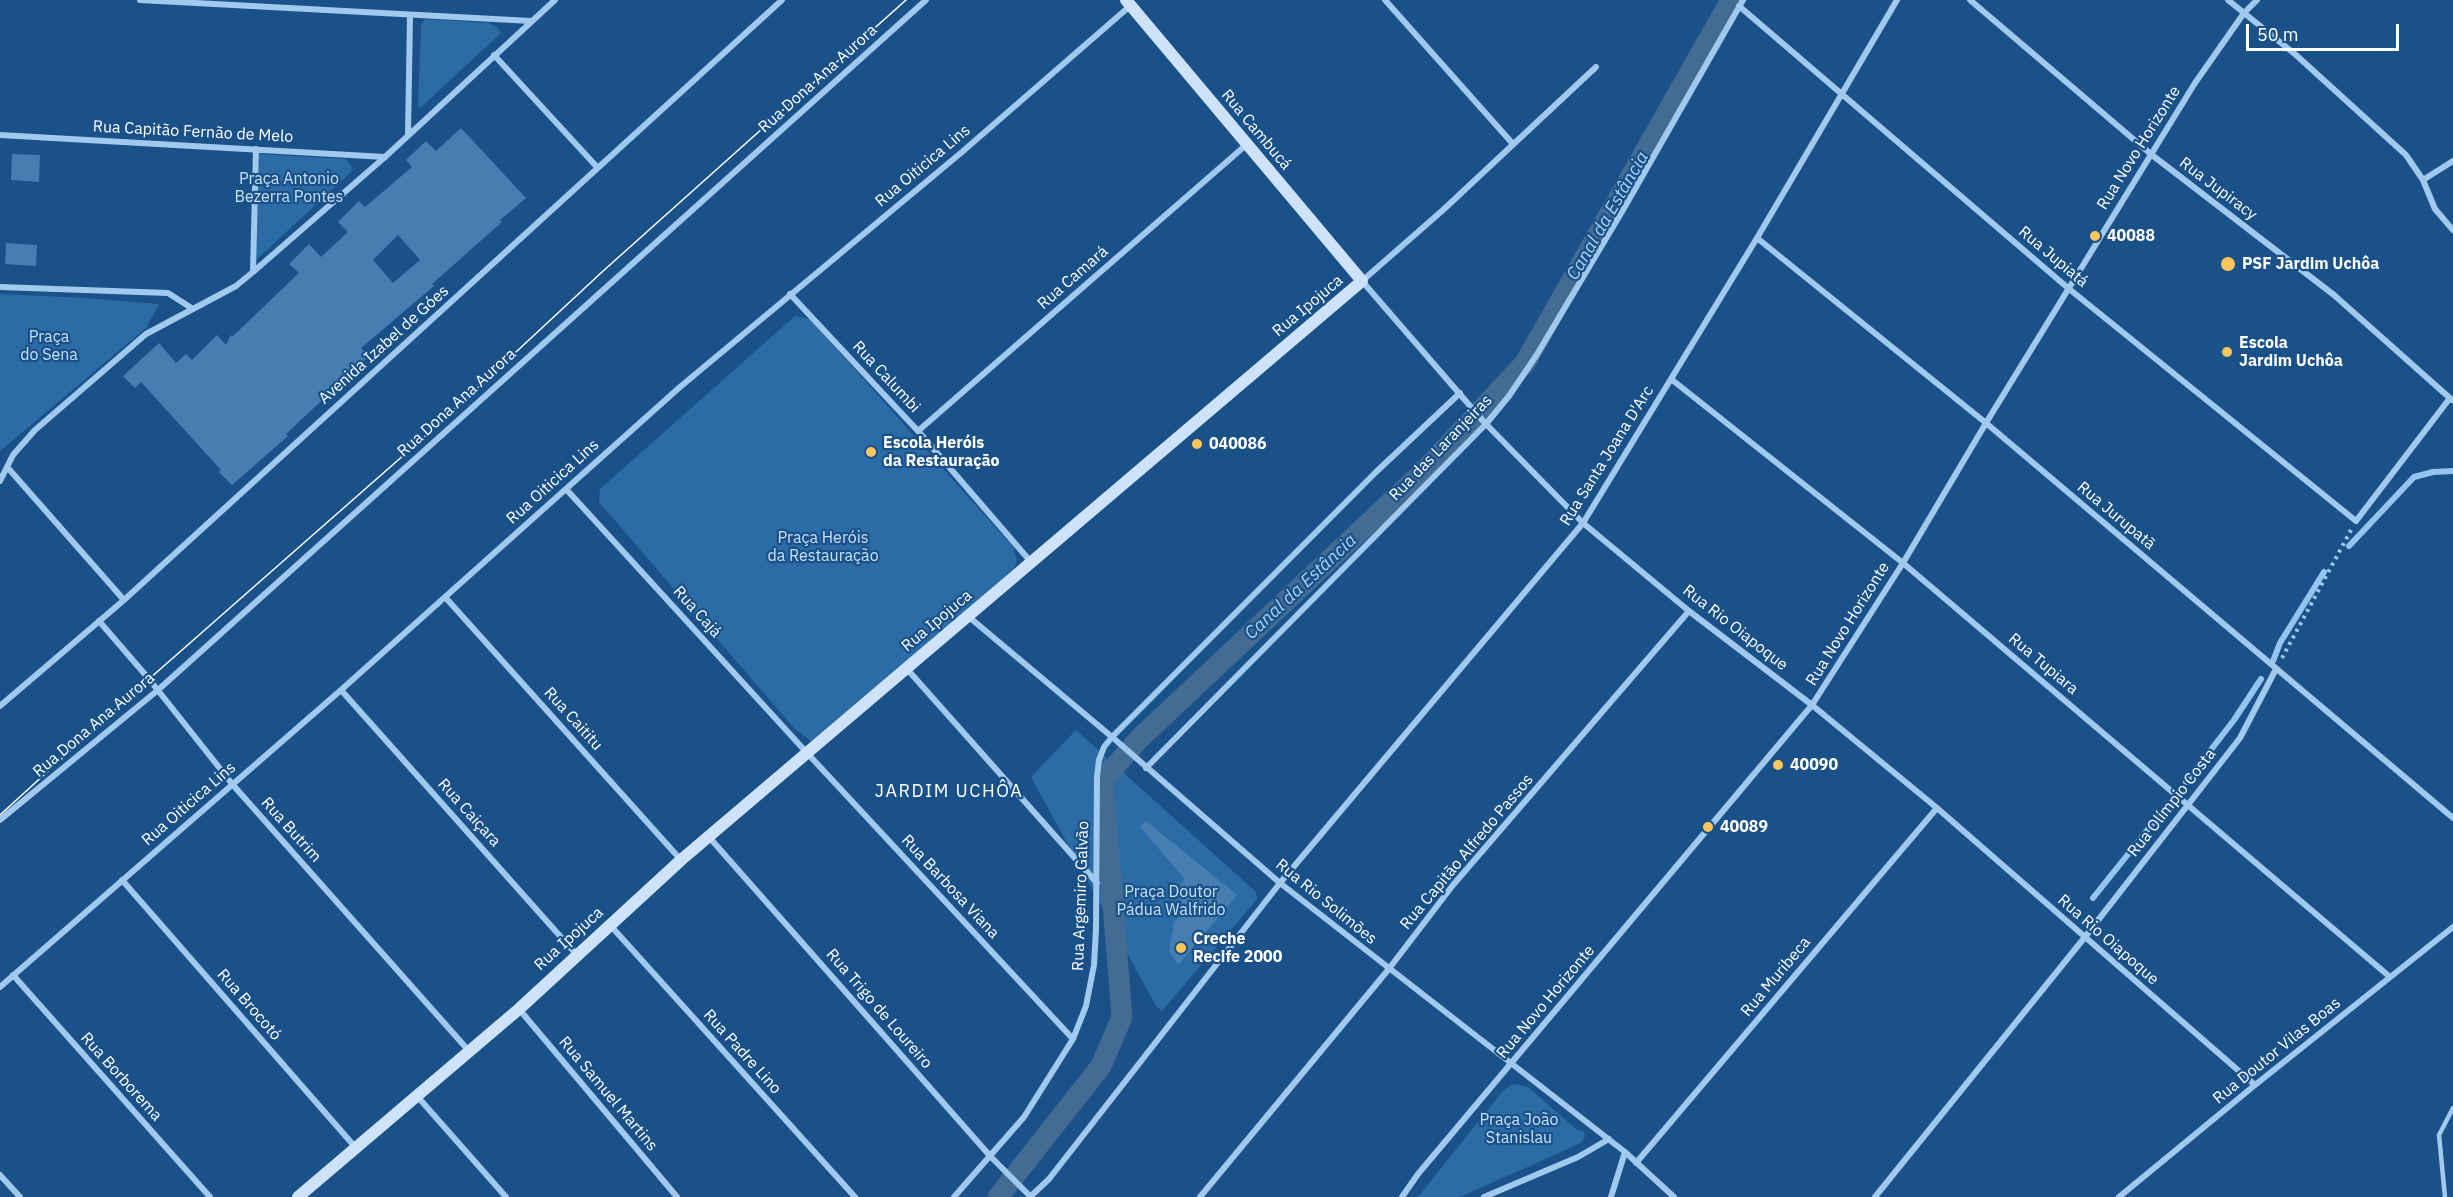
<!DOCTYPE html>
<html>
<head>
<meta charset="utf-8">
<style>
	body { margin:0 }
	#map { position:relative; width:2453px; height:1197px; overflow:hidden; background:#195188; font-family:"IBM Plex Sans",sans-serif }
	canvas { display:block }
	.scale { position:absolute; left:2246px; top:24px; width:153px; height:27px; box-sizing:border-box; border:3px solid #fff; border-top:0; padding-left:8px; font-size:18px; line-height:21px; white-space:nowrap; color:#fff; -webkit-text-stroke:4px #195188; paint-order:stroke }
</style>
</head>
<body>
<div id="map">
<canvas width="2453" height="1197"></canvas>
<div class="scale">50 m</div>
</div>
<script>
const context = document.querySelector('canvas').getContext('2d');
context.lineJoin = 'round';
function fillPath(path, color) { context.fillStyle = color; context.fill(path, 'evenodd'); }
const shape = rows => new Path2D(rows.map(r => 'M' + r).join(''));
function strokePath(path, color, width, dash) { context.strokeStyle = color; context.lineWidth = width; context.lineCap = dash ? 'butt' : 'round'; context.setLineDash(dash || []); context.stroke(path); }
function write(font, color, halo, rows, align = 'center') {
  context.font = font + ' "IBM Plex Sans",sans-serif'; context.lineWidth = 4.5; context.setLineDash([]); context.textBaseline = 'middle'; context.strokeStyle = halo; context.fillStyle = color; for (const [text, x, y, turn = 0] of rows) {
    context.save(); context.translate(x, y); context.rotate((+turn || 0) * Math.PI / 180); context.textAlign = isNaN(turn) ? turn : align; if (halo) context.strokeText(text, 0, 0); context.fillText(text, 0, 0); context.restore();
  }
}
fillPath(shape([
	[425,19,489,23,498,28,501,33,420,108,418,104,421,26],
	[259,154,346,159,352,167,351,172,256,260],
	[0,294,86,298,159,304,146,328,0,451],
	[795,316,810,319,1013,547,1017,560,1014,568,966,611,825,734,811,741,795,729,599,502,600,489],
	[1076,730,1256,892,1257,899,1162,1011,1156,1006,1031,777],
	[1518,1084,1529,1088,1576,1129,1584,1132,1585,1137,1581,1143,1460,1197,1418,1197,1502,1092,1511,1085]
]), '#2c6ca6');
strokePath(shape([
	[2349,546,2414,477,2433,472,2453,471],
	[2273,661,2280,643,2324,572],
	[2186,782,2234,720,2261,679],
	[2093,898,2165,808]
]), '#94c4ef', 6);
strokePath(shape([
	[998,1197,1101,1066,1122,1017,1103,780,1139,739,1424,471,1525,363,1731,0]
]), '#436b93', 21);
fillPath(shape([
	[461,128,526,198,500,220,502,222,432,284,434,286,361,348,369,356,286,434,288,436,232,485,219,472,221,470,141,382,135,388,123,376,159,343,176,363,186,354,192,360,217,335,226,345,231,335,233,336,299,273,289,264,309,244,321,257,348,232,338,222,359,201,365,207,412,167,406,160,426,141,436,151],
	[398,235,420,260,393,283,373,260],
	[12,154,40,155,39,182,11,180],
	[6,243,37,245,36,266,5,264],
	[1146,821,1237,895,1178,965,1169,951,1174,922,1185,911,1177,890,1185,879,1140,827]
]), '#467eb2');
strokePath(shape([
	[2282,658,2351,530]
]), '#a1c8ed', 4, [3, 4.5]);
strokePath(shape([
	[2445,1197,2439,1135,2453,1108]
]), '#a1c8ed', 4.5);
strokePath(shape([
	[140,0,531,21],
	[1385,0,1513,144],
	[1970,0,2152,155,2334,295,2452,400],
	[2228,0,2296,55,2406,155,2423,180,2435,209,2453,230],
	[1739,6,2068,288,2356,521,2450,398],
	[494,55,597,167],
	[1596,67,1443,210,1362,281,1484,422,1583,523,1689,611,1812,705,1937,808,2255,1085],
	[0,135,385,157],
	[408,135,410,15],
	[2423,180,2453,161],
	[1757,238,1986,423,2453,818],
	[253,272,256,149],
	[0,287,168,293,193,309],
	[790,294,918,431,1031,562],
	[1671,379,1903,563,2390,977],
	[918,431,1246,145],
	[8,468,124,600],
	[0,481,13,455,35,430,146,334,236,286,253,272,385,157,555,0],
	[566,489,808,754,1073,1039],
	[445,597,681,860],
	[969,617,1112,737,1280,883,1625,1152,1674,1197],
	[99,621,149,679,233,785,469,1051],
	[907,669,1097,883],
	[341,690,576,954],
	[0,706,124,600,782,0],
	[1146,768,1486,424,1509,396,1536,356,1623,210,1743,0],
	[0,820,158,690,926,0],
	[709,837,991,1157,1030,1196],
	[122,880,356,1148],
	[610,925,855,1197],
	[13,975,210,1197],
	[0,987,341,690,680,387,962,152,1130,6],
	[519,1009,677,1197],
	[417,1096,506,1197],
	[1636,1163,1937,808],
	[0,1175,20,1197],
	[954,1197,1024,1117,1073,1039,1086,1006,1094,965,1096,929,1097,777,1099,760,1104,747,1112,737,1376,472,1460,393],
	[1030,1197,1049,1179,1081,1138,1280,883,1583,523,1757,238,1897,0],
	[1200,1197,1388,970,1453,885,1689,611],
	[1402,1197,1418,1174,1812,705,1903,563,1986,423,2195,83,2244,13,2257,0],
	[1484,1197,1578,1157,1609,1139],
	[1611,1197,1625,1152],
	[1875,1197,2085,937,2240,738,2276,669],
	[2119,1197,2255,1085,2453,927]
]), '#a1c8ed', 6);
strokePath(shape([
	[298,1197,519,1009,681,860,1362,281,1126,0]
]), '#cee3f9', 12);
strokePath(shape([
	[0,815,149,679,430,432,602,272,906,0]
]), '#fff', 1.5);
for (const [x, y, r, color] of [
	[2095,236,6,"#ffc65d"],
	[2228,264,8,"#ffc65d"],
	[2227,352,6,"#ffc65d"],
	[1197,444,6,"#ffc65d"],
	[871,452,6,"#ffc65d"],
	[1778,765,6,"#ffc65d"],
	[1708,827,6,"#ffc65d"],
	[1181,948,6,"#ffc65d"]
]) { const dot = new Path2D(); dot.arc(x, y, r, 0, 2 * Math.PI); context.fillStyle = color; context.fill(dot); strokePath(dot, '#195188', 2); }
write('16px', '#fff', '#195188', [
	["Rua Dona Ana Aurora",818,79,-42],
	["Rua Cambucá",1256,130,50],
	["Rua Capitão Fernão de Melo",193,132,3],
	["Rua Novo Horizonte",2139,148,-58],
	["Rua Oiticica Lins",923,166,-40],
	["Rua Jupiracy",2218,189,37],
	["Rua Jupiatá",2053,257,40],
	["Rua Camará",1073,278,-41],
	["Rua Ipojuca",1308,306,-40],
	["Avenida Izabel de Góes",384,345,-42],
	["Rua Calumbi",886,377,47],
	["Rua Dona Ana Aurora",457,403,-42],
	["Rua das Laranjeiras",1441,448,-46],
	["Rua Santa Joana D'Arc",1607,456,-58],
	["Rua Oiticica Lins",553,482,-42],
	["Rua Jurupatã",2116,516,40],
	["Rua Cajá",697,612,48],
	["Rua Ipojuca",937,621,-40],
	["Rua Novo Horizonte",1848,624,-58],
	["Rua Rio Oiapoque",1735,628,38],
	["Rua Tupiara",2043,664,40],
	["Rua Caititu",573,719,48],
	["Rua Dona Ana Aurora",94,725,-40],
	["Rua Olímpio Costa",2172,803,-52],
	["Rua Oiticica Lins",189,804,-41],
	["Rua Caiçara",469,813,48],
	["Rua Butrim",291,830,48],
	["Rua Capitão Alfredo Passos",1467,852,-50],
	["Rua Barbosa Viana",950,887,47],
	["Rua Argemiro Galvão",1081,896,-88],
	["Rua Rio Solimões",1326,902,39],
	["Rua Ipojuca",569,939,-42],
	["Rua Rio Oiapoque",2108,940,41],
	["Rua Muribeca",1776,977,-50],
	["Rua Novo Horizonte",1546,1002,-50],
	["Rua Brocotó",249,1005,49],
	["Rua Trigo de Loureiro",879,1009,49],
	["Rua Doutor Vilas Boas",2277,1051,-39],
	["Rua Padre Lino",742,1052,48],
	["Rua Borborema",121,1077,48],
	["Rua Samuel Martins",608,1094,50]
]);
write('16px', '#c7e1f9', '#195188', [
	["Praça Antonio",289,179],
	["Bezerra Pontes",289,197],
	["Praça",49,337],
	["do Sena",49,355],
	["Praça Heróis",823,538],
	["da Restauração",823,556],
	["Praça Doutor",1171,892],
	["Pádua Walfrido",1171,910],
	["Praça João",1519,1120],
	["Stanislau",1519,1138]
]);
write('bold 16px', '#fff', '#195188', [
	["40088",2107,236],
	["PSF Jardim Uchôa",2242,264],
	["Escola",2239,343],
	["Jardim Uchôa",2239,361],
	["Escola Heróis",883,443],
	["da Restauração",883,461],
	["040086",1209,444],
	["40090",1790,765],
	["40089",1720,827],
	["Creche",1193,939],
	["Recife 2000",1193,957]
], 'left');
write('italic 18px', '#add2f4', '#195188', [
	["Canal da Estância",1608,216,-60],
	["Canal da Estância",1301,587,-43]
]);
context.letterSpacing = '1.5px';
write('18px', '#fff', '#195188', [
	["JARDIM UCHÔA",949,792]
]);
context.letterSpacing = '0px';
</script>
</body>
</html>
